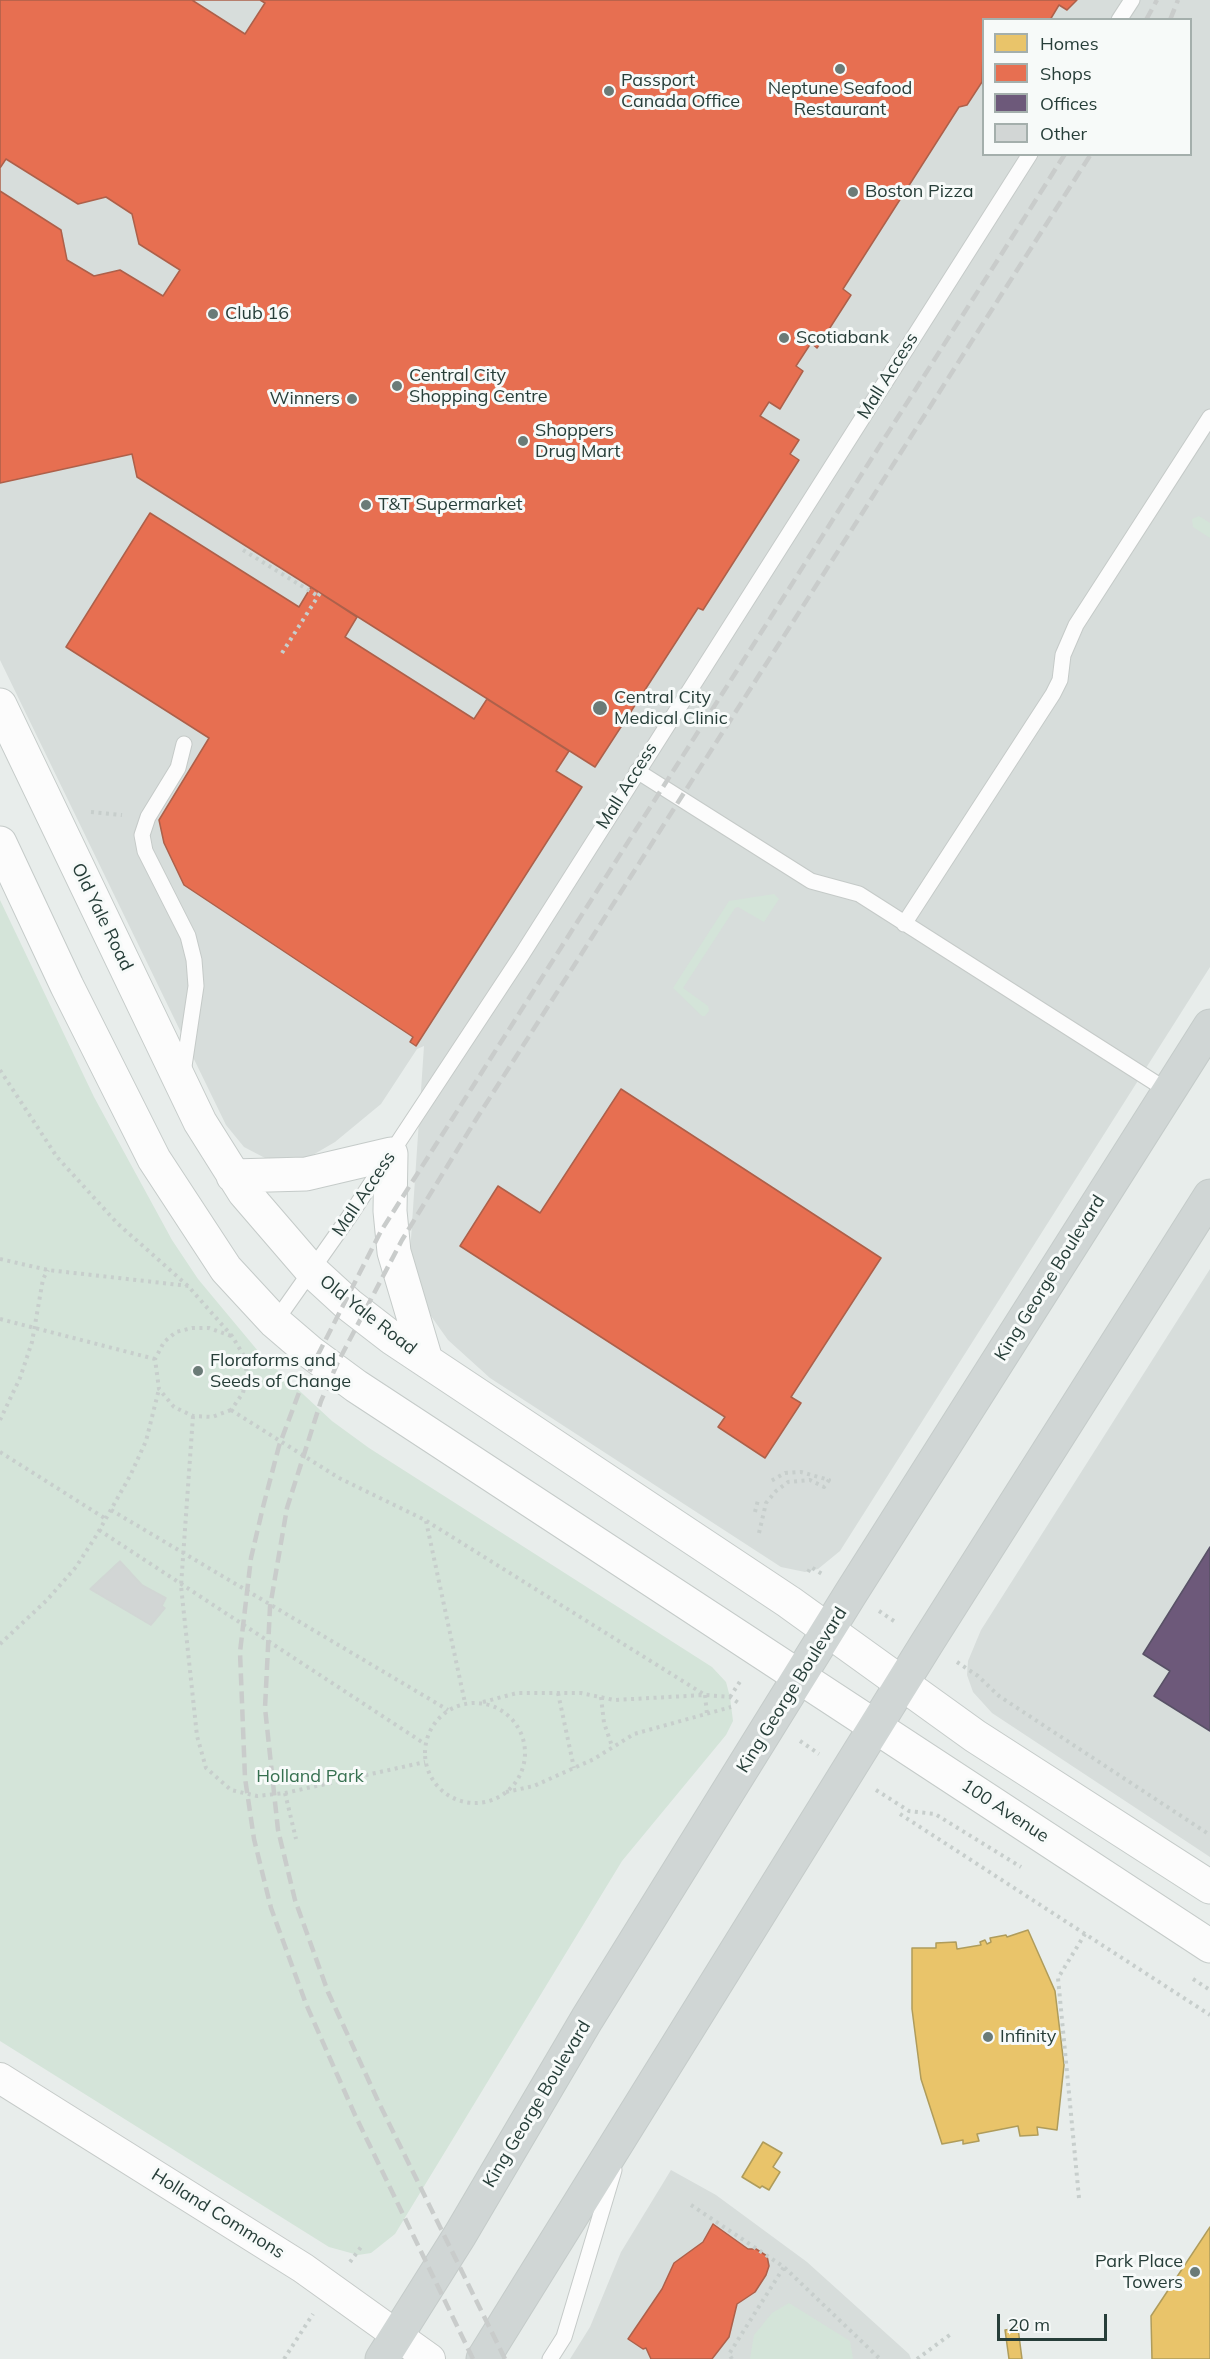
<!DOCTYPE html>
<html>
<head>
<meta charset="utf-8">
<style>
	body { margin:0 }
	#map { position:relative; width:1210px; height:2359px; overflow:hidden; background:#e8edeb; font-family:Mulish,sans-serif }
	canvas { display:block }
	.legend { position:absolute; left:982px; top:18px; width:210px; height:138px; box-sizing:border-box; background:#f7faf9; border:2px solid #a4afac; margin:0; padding:8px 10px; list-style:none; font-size:18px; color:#273e39 }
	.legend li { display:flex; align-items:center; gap:12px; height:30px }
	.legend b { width:30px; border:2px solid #a4afac }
	.scale { position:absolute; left:997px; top:2314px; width:110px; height:27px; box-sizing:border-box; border:3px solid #273e39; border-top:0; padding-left:8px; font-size:18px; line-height:21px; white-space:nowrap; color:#273e39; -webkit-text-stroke:4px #f7faf9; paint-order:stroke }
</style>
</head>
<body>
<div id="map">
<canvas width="1210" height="2359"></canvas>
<ul class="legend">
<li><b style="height:16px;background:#e9c46a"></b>Homes</li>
<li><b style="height:16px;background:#e76f51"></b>Shops</li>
<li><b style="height:16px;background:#6d597a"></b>Offices</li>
<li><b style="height:16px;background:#d2d6d5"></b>Other</li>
</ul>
<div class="scale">20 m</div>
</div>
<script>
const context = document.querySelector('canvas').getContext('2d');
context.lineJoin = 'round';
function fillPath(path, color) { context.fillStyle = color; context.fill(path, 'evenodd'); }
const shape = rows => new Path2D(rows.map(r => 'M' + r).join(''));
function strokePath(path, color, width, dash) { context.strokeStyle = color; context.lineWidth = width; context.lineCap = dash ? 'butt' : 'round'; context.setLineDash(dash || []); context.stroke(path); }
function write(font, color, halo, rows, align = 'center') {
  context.font = font + ' Mulish,sans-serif'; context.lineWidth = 6; context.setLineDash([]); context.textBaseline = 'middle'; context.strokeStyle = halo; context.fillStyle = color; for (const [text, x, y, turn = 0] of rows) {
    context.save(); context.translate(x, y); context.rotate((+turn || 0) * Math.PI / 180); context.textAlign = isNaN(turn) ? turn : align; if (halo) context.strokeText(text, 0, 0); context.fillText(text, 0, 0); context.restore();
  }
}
fillPath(shape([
	[0,0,1210,0,1210,967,840,1551,818,1569,805,1572,781,1567,490,1378,448,1340,431,1316,409,1268,424,1046,417,1049,381,1104,335,1142,311,1156,300,1159,265,1158,244,1147,226,1125,0,660],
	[984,20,1190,20,1190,154,984,154],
	[1210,1269,1210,1857,992,1713,973,1692,967,1675,968,1661,981,1630],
	[671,2170,716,2195,807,2262,909,2354,911,2359,570,2359,590,2327,621,2252]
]), '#d7dddb');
fillPath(shape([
	[1199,516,1210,523,1210,538,1193,527,1192,519],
	[774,894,779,899,764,922,738,907,735,908,683,988,708,1006,709,1011,705,1016,702,1016,673,988,729,901],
	[0,900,94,1097,172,1240,198,1279,263,1357,332,1421,369,1448,712,1667,726,1682,730,1697,733,1721,726,1735,622,1861,395,2234,371,2253,358,2255,329,2247,0,2041],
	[789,2303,850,2341,853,2359,750,2359,754,2335,772,2313]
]), '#d4e4d9');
const homes = shape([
	[1028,1930,1055,1991,1064,2065,1057,2130,1037,2127,1038,2135,1020,2136,1018,2126,977,2134,979,2141,963,2144,963,2140,942,2144,921,2079,912,2009,912,1948,936,1948,936,1943,956,1942,957,1949,981,1945,980,1942,985,1940,987,1944,991,1942,990,1938,1006,1935,1007,1937,1028,1930],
	[763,2142,782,2153,773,2167,780,2172,769,2190,762,2186,760,2188,742,2177,763,2142],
	[1210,2227,1210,2359,1152,2359,1151,2316,1210,2227],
	[1018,2328,1022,2359,1009,2359,1005,2330,1018,2328]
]);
fillPath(homes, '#e9c46a');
strokePath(homes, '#af9c5b', 1.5);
const shops = shape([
	[0,0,1077,0,1067,10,1059,5,1050,20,984,20,982,82,967,105,959,107,843,289,851,295,817,348,811,343,796,366,803,371,780,409,769,402,760,416,799,440,790,454,799,460,703,610,698,608,595,767,137,477,132,454,0,483,0,0],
	[192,0,260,0,265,3,245,34,192,0],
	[6,159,78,204,106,197,132,214,139,244,180,270,163,296,120,270,94,276,67,260,61,230,0,191,0,168,6,159],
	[150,513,299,607,311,587,357,617,345,637,474,719,487,699,569,751,556,771,582,787,416,1046,410,1042,413,1037,184,885,164,843,159,820,209,738,66,647,150,513],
	[621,1089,881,1258,791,1397,801,1403,765,1458,718,1427,725,1417,460,1246,498,1186,540,1213,621,1089],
	[713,2224,748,2249,756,2249,767,2256,769,2266,766,2275,755,2292,737,2304,729,2337,712,2359,651,2359,646,2348,643,2349,628,2339,662,2289,674,2263,703,2242,713,2224]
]);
fillPath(shops, '#e76f51');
strokePath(shops, '#ad604a', 1.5);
const offices = shape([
	[1210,1547,1210,1731,1154,1696,1170,1671,1143,1654,1210,1547]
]);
fillPath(offices, '#6d597a');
strokePath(offices, '#585166', 1.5);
const building = shape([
	[120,1561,142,1585,166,1598,162,1606,165,1608,151,1625,90,1589,120,1561]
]);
fillPath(building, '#d2d6d5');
strokePath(building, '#d1d6d4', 1.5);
const lane = shape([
	[1119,20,1132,0],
	[637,771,811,881,859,894,1168,1091],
	[904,924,1053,694,1060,680,1063,655,1076,625,1210,417],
	[183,1073,196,986,194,960,188,936,145,851,142,835,148,817,178,768,184,744],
	[275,1322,349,1217,521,956,1030,154],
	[550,2359,564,2337,614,2170]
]);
const street = shape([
	[0,2078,303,2268,430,2359]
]);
const secondary = shape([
	[0,705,200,1122,244,1192,312,1271,348,1304,392,1338,789,1602,975,1736,1210,1887],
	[0,843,67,986,154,1159,226,1269,275,1322,310,1352,356,1386,1210,1946],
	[233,1176,306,1174,391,1154,390,1211,394,1252,426,1360]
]);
const primary = shape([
	[382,2359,460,2235,587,2019,851,1593,1210,1026],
	[483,2359,927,1643,1210,1196]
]);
strokePath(lane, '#c5cac8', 17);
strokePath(street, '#c5cac8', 32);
strokePath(secondary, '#c5cbc9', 35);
strokePath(primary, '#c4cbc9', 35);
strokePath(shape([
	[243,550,318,596],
	[282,653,320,593],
	[91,812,122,815],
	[0,1070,57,1157,117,1223,188,1286,232,1336,244,1356,247,1374,243,1393,231,1410],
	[0,1259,48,1270,189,1286],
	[0,1319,155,1359],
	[231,1336,209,1328,192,1328,176,1332,164,1342,155,1359,159,1389,174,1407,193,1416,212,1417,231,1410],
	[231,1410,339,1478,425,1520,705,1695,730,1697,740,1704],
	[193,1416,181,1586,197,1736,206,1768,231,1790,257,1796,285,1793,425,1762],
	[0,1420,20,1378,32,1342,43,1279,48,1270],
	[0,1452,106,1519],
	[111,1510,448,1710],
	[755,1512,758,1500],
	[426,1521,465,1703],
	[99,1530,425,1744],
	[759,1533,766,1503,776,1491,788,1482,810,1480,824,1487,829,1480,801,1472,785,1473,769,1482],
	[808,1572,811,1567,822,1574],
	[879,1611,897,1623],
	[0,1644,47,1600,76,1567,96,1536,130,1476,146,1441,159,1389],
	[957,1662,978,1676,999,1696,1210,1835],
	[558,1693,574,1768],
	[705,1695,707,1714],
	[601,1697,604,1723,612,1746],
	[730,1697,741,1680],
	[483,1702,517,1693,581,1693,614,1700,704,1695],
	'425 1753a50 50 0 1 1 100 0a50 50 0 1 1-100 0Z',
	[800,1741,819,1754],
	[876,1790,909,1811,935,1814,1021,1867],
	[506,1792,534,1786,556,1776,594,1759,634,1734,731,1707],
	[285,1793,296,1839],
	[900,1814,1210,2015],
	[1193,1979,1210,1990],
	[1079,2198,1058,1978,1085,1934],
	[691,2205,784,2267,880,2359],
	[350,2262,361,2247],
	[284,2359,313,2314],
	[732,2359,729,2354,784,2267],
	[917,2359,951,2334]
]), '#c7cecc', 4, [3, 4.5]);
strokePath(lane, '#fcfcfc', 15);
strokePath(street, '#fcfcfc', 30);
strokePath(secondary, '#fcfcfc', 33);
strokePath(primary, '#d0d6d5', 33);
strokePath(shape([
	[1146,20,1157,0],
	[1170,20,1178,0],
	[473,2359,355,2115,306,2004,271,1908,254,1839,245,1778,240,1652,251,1558,263,1507,279,1446,300,1390,381,1231,1065,154],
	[505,2359,379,2103,328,1992,295,1900,278,1830,265,1708,270,1607,287,1508,321,1401,337,1364,402,1240,475,1121,1091,154]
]), '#c9cccb', 4.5, [12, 6]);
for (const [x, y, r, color] of [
	[840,69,6,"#6b7b77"],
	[609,91,6,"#6b7b77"],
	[853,192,6,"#6b7b77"],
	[213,314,6,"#6b7b77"],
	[784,338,6,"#6b7b77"],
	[397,386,6,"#6b7b77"],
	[352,399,6,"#6b7b77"],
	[523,441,6,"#6b7b77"],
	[366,505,6,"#6b7b77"],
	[600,708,8,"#6b7b77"],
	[198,1371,6,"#6b7b77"],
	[988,2037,6,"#6b7b77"],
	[1195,2272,6,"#6b7b77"]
]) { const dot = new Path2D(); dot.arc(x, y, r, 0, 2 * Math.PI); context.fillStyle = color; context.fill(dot); strokePath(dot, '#f7faf9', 2); }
write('18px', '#273e39', '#f7faf9', [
	["Passport",621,81],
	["Canada Office",621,102],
	["Neptune Seafood",840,89,"center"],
	["Restaurant",840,110,"center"],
	["Boston Pizza",865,192],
	["Club 16",225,314],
	["Scotiabank",796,338],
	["Central City",409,376],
	["Shopping Centre",409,397],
	["Winners",340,399,"right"],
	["Shoppers",535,431],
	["Drug Mart",535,452],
	["T&T Supermarket",378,505],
	["Central City",614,698],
	["Medical Clinic",614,719],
	["Floraforms and",210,1361],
	["Seeds of Change",210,1382],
	["Infinity",1000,2037],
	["Park Place",1183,2262,"right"],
	["Towers",1183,2283,"right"]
], 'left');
write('18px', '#273e39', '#f7faf9', [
	["Mall Access",888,376,-58],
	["Mall Access",627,786,-58],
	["Old Yale Road",102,917,64],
	["Mall Access",364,1194,-56],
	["King George Boulevard",1050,1278,-58],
	["Old Yale Road",368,1315,38],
	["King George Boulevard",792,1690,-58],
	["100 Avenue",1005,1811,33],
	["King George Boulevard",537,2104,-59],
	["Holland Commons",218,2214,32]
]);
write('18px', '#367050', '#f7faf9', [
	["Holland Park",310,1777]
]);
</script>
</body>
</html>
